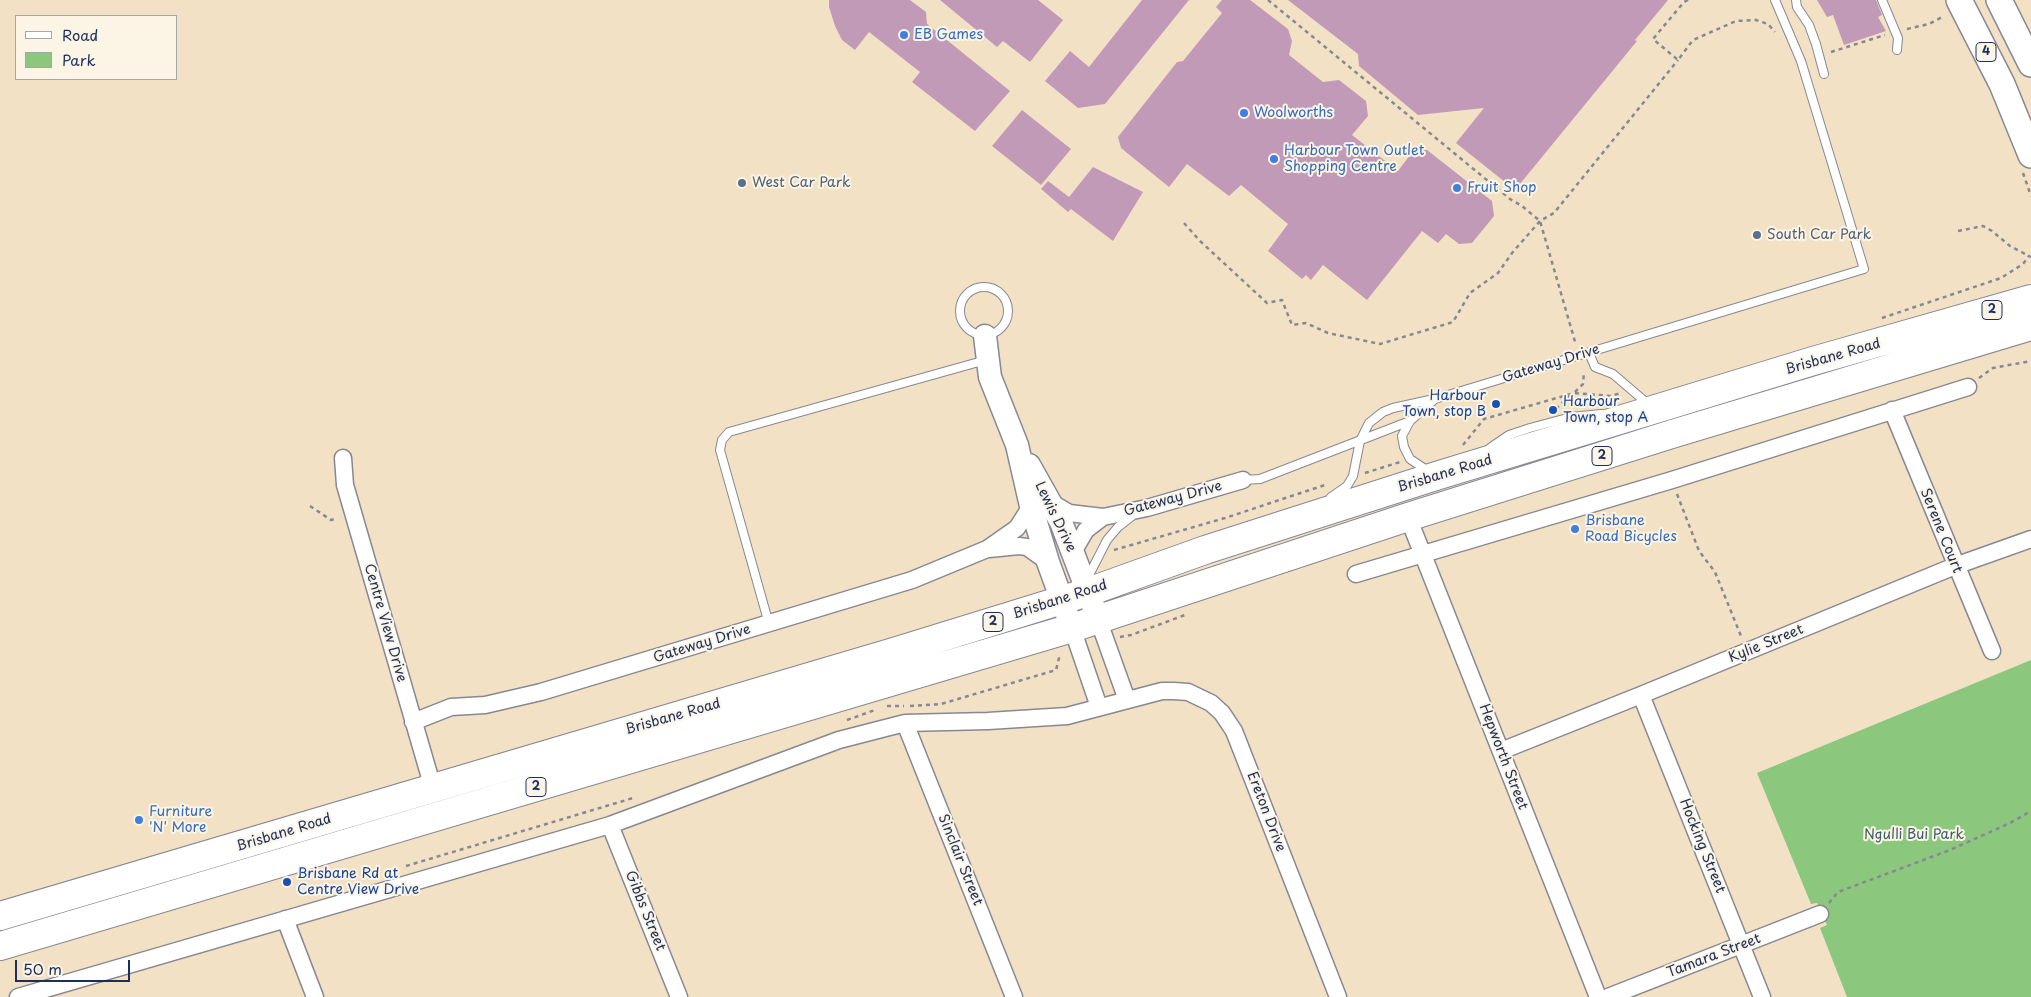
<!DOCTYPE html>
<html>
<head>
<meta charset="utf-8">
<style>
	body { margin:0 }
	#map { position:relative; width:2031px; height:997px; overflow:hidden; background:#f3e1c5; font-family:"Playpen Sans",sans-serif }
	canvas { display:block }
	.legend { position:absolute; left:15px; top:15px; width:162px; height:65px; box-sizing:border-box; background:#fcf5e5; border:1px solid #a2a6af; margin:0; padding:6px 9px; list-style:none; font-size:15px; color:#1b2f5e }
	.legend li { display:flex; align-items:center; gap:10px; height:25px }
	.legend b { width:25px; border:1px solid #a2a6af }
	.scale { position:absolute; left:15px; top:960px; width:115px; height:22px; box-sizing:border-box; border:2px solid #1b2f5e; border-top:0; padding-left:6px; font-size:15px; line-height:18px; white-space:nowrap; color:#1b2f5e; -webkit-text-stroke:4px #fcf5e5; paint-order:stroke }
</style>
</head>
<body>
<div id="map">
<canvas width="2031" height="997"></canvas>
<ul class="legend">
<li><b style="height:6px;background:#fff"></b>Road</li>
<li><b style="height:14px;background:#8bc87e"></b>Park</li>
</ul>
<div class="scale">50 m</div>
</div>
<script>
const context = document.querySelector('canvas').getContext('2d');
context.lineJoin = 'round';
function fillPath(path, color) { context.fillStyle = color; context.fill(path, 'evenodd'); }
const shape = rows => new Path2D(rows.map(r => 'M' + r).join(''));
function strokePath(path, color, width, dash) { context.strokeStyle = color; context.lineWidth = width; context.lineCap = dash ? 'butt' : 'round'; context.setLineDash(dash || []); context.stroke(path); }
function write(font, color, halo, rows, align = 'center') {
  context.font = font + ' "Playpen Sans",sans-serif'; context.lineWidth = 4; context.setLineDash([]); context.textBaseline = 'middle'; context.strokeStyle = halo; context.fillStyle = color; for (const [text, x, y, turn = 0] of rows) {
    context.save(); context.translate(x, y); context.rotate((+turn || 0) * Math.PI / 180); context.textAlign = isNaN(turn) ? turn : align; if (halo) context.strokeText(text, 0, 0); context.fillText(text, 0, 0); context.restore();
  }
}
fillPath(shape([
	[2031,660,2031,997,1847,997,1820,928,1827,925,1817,903,1811,904,1757,773]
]), '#8bc87e');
fillPath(shape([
	[829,0,910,0,926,12,927,24,1010,91,975,131,912,82,920,72,869,32,855,50,842,40,835,26,829,7],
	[940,0,1038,0,1063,20,1030,62,1003,41,997,47],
	[1142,0,1189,0,1105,104,1078,108,1045,81,1070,51,1089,67],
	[1222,0,1250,0,1288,29,1292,41,1289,55,1323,82,1339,80,1366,101,1368,116,1352,135,1398,171,1413,151,1427,150,1492,201,1494,216,1472,243,1459,244,1446,234,1438,243,1422,231,1367,300,1323,265,1311,280,1306,275,1302,279,1268,251,1288,224,1241,185,1229,196,1187,164,1169,187,1121,148,1118,137,1177,62,1183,61,1222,13,1216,7],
	[1288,0,1668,0,1635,40,1637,41,1515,190,1456,143,1484,108,1418,115,1359,66,1358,54],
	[1817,0,1876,0,1882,15,1878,17,1886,31,1844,45,1833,15,1827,17],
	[1022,110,1071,149,1041,185,992,146],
	[1093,167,1143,192,1113,241,1071,209,1068,212,1041,189,1048,181,1069,197]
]), '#c19ab8');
const lane = shape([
	[1796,0,1797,7,1809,25,1816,44,1824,74],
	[1882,0,1898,38,1897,50],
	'960 311a24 24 0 1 1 48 0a24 24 0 1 1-48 0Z',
	[1589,353,1595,367,1613,374,1648,404],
	[1410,421,1402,436,1404,447,1410,459,1428,471],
	[1490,448,1509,435,1530,428,1571,417,1601,414],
	[1243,480,1260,479,1410,421,1435,399,1864,269,1801,61,1775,0],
	[1331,497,1347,486,1353,476,1360,441,1369,423,1383,412,1393,408,1434,399],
	[1087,579,1107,540,1118,527,1132,516],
	[769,624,720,450,722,440,729,432,986,360]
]);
const street = shape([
	[1892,410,1992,651],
	[343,458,345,485,433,788],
	[1052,503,1069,513,1103,517,1147,508,1243,480],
	[1408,517,1598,997],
	[989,549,1019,546,1027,547,1048,562],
	[1073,552,1086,530,1103,517],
	[1356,574,1672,480,1968,387],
	[1098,619,1127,700],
	[1072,628,1099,707],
	[1641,695,1762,997],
	[413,722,451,707,485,705,541,692,912,580,987,549,1017,528,1031,506],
	[905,723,1014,997],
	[1501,751,1641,695,1955,566,2031,539],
	[610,825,679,997],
	[285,919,315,997],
	[18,997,610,825,839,740,905,723,988,721,1067,716,1162,691,1174,691,1188,692,1211,703,1222,713,1234,731,1338,997],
	[1608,997,1820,914]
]);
const secondary = shape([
	[985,336,990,377,1017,445,1031,506,1048,562,1068,617],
	[1029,465,1061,522,1094,608]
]);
const primary = shape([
	[1959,0,2002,84,2031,155],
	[1999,0,2031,64]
]);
const highway = shape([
	[0,916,894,652,1088,592,1205,550,1436,476,1813,361,2031,299],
	[0,946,1072,628,1408,517,1672,434,2031,326]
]);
strokePath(lane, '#878892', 10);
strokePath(street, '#878892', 19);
strokePath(secondary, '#878892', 25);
strokePath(primary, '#878892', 28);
strokePath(highway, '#878892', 30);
strokePath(shape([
	[1268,0,1510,199,1522,206,1540,221,1576,345],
	[1688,0,1684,2,1653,39,1678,60,1693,40,1736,21,1756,20,1768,24,1775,32],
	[1907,29,1929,24,1944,16],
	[1831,52,1885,35],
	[2023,173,2031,196],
	[1184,223,1200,241,1267,303,1282,300,1292,325,1306,323,1328,333,1380,344,1453,322,1470,293,1498,273,1512,253,1540,221,1554,213,1678,60],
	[1958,231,1983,226,1992,231,2010,246,2029,256],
	[1882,318,2001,278,2023,264,2029,256,2031,257],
	[1979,378,1993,368,2031,361],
	[1575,392,1583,384,1584,372],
	[1556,409,1570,395],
	[1463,445,1484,419,1574,393,1611,396,1621,393],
	[1365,473,1400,462],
	[1677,494,1699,551,1715,572,1741,636],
	[310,506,331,520,335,519],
	[1114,550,1225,518,1328,484],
	[1120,637,1131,635,1185,615],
	[887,706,904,706],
	[910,706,941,704,1056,670,1060,654],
	[847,720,875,710],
	[406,866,633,798],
	[1829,903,1838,892,1950,850,2010,823,2031,811]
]), '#878892', 2.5, [4, 4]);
strokePath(lane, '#fff', 8);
strokePath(street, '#fff', 16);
strokePath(secondary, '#fff', 22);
strokePath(primary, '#fff', 25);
strokePath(highway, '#fff', 28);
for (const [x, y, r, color] of [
	[904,35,5,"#3f7fe0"],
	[1244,113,5,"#3f7fe0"],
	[1274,159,5,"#3f7fe0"],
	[742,183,5,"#5c6f8a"],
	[1457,188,5,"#3f7fe0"],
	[1757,235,5,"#5c6f8a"],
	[1496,404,5,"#1a4fb4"],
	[1553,410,5,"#1a4fb4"],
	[1575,529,5,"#3f7fe0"],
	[139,820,5,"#3f7fe0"],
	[287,882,5,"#1a4fb4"]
]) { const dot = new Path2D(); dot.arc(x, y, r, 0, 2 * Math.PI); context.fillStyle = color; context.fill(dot); strokePath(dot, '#fcf5e5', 2); }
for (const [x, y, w] of [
	[1986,52,20],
	[1992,310,20],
	[1602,456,20],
	[993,622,20],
	[536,787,20]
]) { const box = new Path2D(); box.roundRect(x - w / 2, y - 9.5, w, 19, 4); context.fillStyle = '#fcf5e5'; context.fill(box); strokePath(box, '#1b2f5e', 1); }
write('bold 12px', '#1b2f5e', null, [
	["4",1986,52],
	["2",1992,310],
	["2",1602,456],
	["2",993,622],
	["2",536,787]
]);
write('14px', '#366cbe', '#fcf5e5', [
	["EB Games",914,35],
	["Woolworths",1254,113],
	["Harbour Town Outlet",1284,151],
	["Shopping Centre",1284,167],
	["Fruit Shop",1467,188],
	["Brisbane",1585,521],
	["Road Bicycles",1585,537],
	["Furniture",149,812],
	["'N' More",149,828]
], 'left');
write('14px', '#4e5e75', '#fcf5e5', [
	["West Car Park",752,183],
	["South Car Park",1767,235]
], 'left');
write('14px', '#1b2f5e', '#fcf5e5', [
	["Brisbane Road",1833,357,-16],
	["Gateway Drive",1551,364,-17],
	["Brisbane Road",1445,474,-17],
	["Gateway Drive",1173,499,-15],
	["Lewis Drive",1055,517,64],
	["Serene Court",1941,531,68],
	["Brisbane Road",1060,600,-18],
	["Centre View Drive",385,623,74],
	["Gateway Drive",702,644,-17],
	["Kylie Street",1766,644,-22],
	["Brisbane Road",673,717,-16],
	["Hepworth Street",1503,757,69],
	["Ereton Drive",1266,812,69],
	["Brisbane Road",284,833,-17],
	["Hocking Street",1702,846,68],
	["Sinclair Street",960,860,68],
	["Gibbs Street",645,911,68],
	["Tamara Street",1714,956,-21]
]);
write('14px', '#164399', '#fcf5e5', [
	["Harbour",1486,396,"right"],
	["Town, stop B",1486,412,"right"],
	["Harbour",1563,402],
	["Town, stop A",1563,418],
	["Brisbane Rd at",297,874],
	["Centre View Drive",297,890]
], 'left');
write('14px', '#3d5d68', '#fcf5e5', [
	["Ngulli Bui Park",1914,835]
]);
</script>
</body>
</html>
